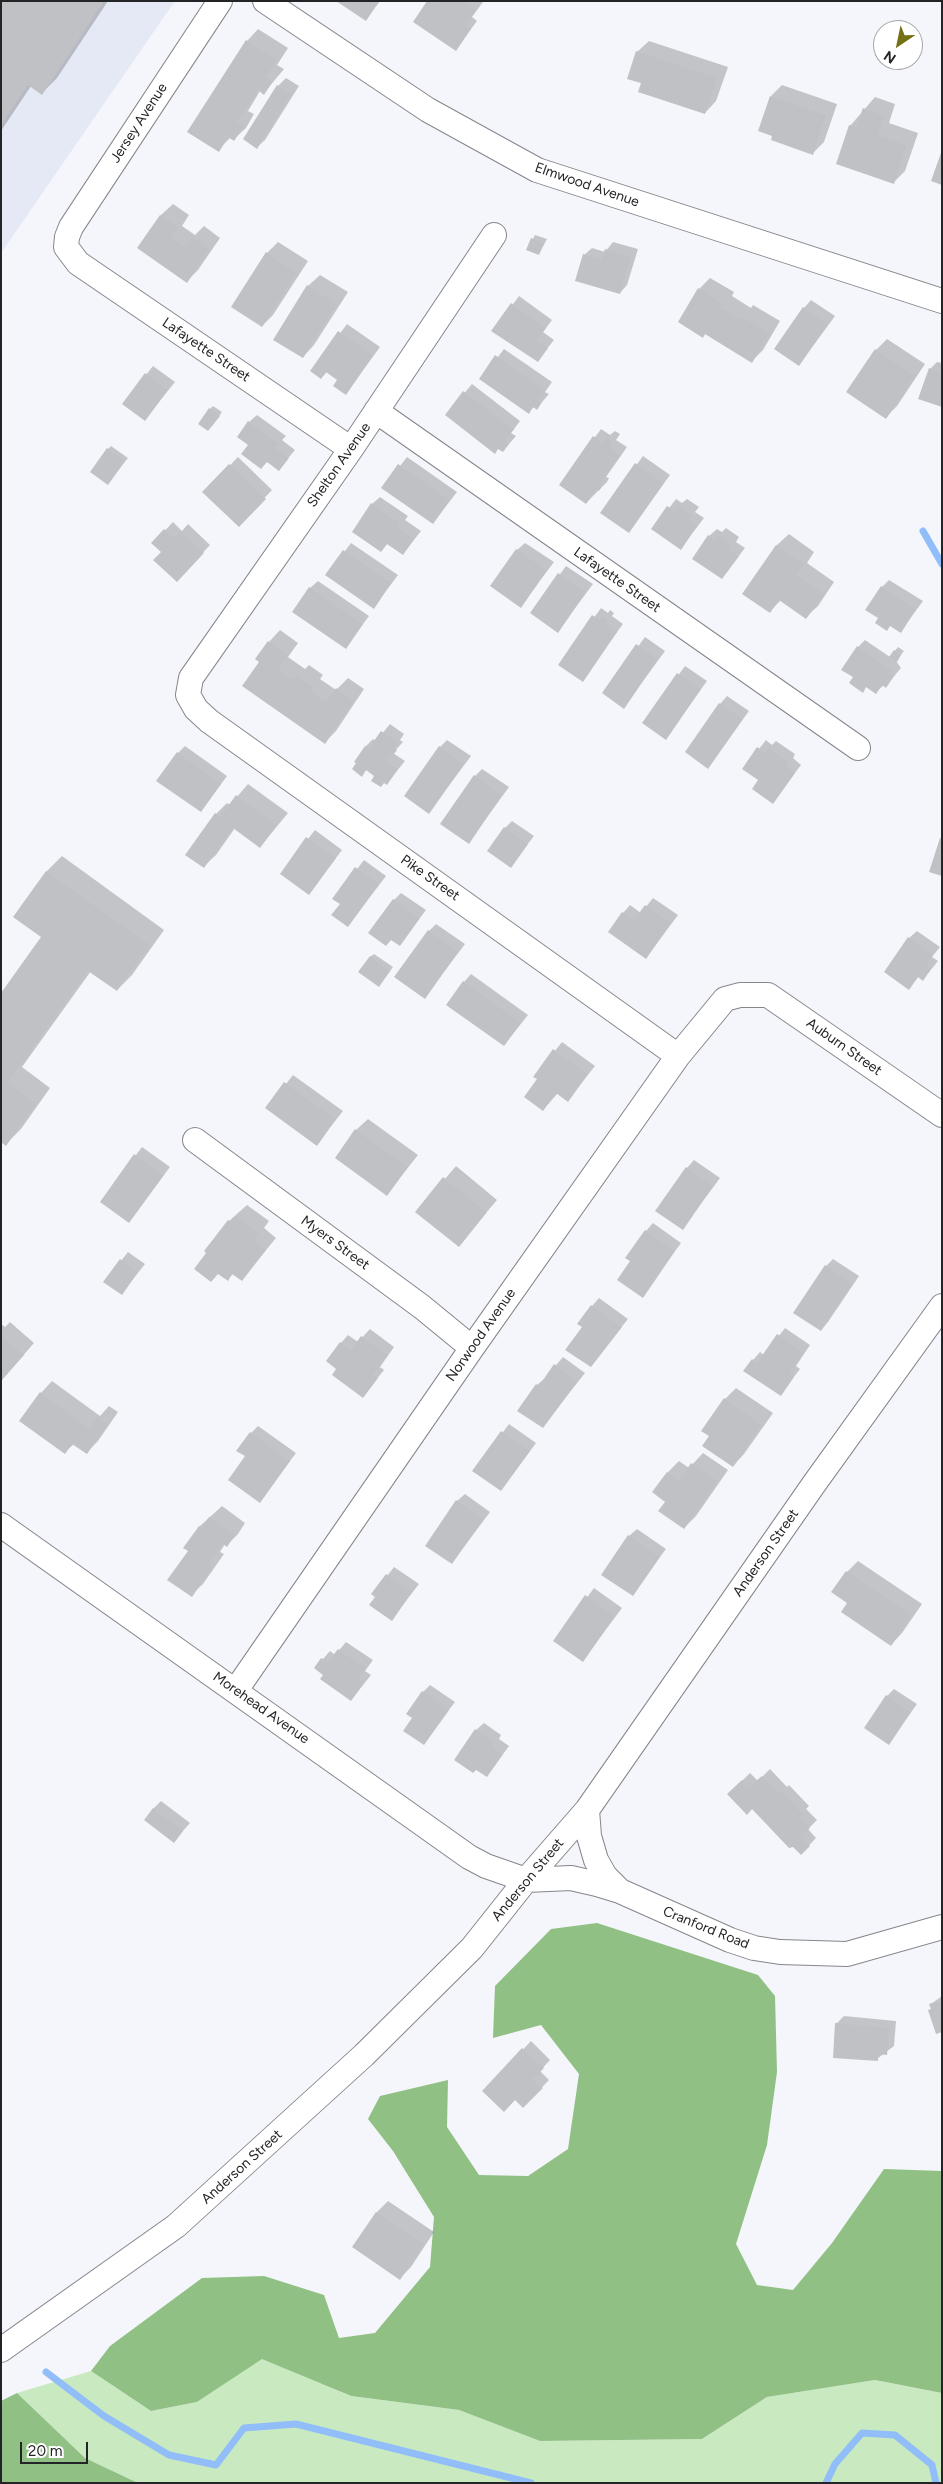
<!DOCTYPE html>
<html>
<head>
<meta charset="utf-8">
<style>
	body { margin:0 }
	#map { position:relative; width:943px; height:2484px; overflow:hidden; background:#f4f6fb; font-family:Figtree,sans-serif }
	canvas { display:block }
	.frame { position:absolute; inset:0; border:2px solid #232426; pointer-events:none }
	.north { position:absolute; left:873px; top:20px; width:50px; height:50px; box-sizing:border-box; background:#fff; border:1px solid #a7a7a8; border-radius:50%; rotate:214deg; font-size:14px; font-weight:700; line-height:20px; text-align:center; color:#232426 }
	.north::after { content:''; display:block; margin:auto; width:18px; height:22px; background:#737114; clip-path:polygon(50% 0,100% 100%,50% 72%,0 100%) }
	.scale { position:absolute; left:20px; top:2442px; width:68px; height:22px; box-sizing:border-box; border:2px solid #232426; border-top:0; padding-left:6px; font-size:15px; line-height:18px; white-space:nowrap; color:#232426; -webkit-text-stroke:4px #fff; paint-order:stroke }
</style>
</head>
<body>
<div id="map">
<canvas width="943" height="2484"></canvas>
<div class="frame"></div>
<div class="north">N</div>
<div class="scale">20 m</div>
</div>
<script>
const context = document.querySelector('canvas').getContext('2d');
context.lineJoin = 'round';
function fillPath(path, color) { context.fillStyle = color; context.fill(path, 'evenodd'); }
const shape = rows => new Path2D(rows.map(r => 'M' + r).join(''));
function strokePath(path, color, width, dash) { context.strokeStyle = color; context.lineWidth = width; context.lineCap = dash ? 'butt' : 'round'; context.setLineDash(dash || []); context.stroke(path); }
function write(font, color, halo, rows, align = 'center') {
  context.font = font + ' Figtree,sans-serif'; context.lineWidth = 4; context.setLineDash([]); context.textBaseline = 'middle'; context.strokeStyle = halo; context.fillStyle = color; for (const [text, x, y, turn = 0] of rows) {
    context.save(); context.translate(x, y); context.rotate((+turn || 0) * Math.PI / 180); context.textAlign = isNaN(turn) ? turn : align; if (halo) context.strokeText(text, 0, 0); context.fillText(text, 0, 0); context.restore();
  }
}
fillPath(shape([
	[1,1,175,1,1,253]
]), '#e5e9f5');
fillPath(shape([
	[262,2358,350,2396,459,2410,540,2441,702,2439,767,2397,875,2380,942,2393,942,2483,138,2483,85,2458,17,2393,91,2371,151,2411,197,2402]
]), '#c9eac0');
fillPath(shape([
	[597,1923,758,1975,775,1996,777,2072,767,2145,736,2244,757,2285,793,2290,832,2243,884,2169,942,2171,942,2393,875,2380,767,2397,702,2439,540,2441,459,2410,351,2396,262,2359,197,2402,151,2411,91,2371,110,2346,202,2278,264,2276,324,2295,339,2338,375,2333,430,2267,434,2217,393,2151,368,2119,380,2096,448,2080,447,2127,479,2175,528,2176,568,2149,579,2074,541,2025,493,2038,495,1986,551,1929],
	[17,2393,85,2458,138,2483,1,2483,1,2401]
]), '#91c085');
fillPath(shape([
	[1,1,108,1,57,78,42,93,31,86,1,131],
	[338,1,380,1,366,20],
	[428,1,483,2,472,17,477,21,456,49,415,22],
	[258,29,288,48,277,65,284,69,264,93,260,91,248,111,254,114,246,128,234,139,231,137,218,150,247,41],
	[649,41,728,67,716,101,705,113,642,83,637,52],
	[286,78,299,86,265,140,257,147,244,139,278,86],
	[782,85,837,104,824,142,813,153,771,96],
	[875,97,895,104,889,123,918,133,905,171,894,182,850,126],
	[173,204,189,215,182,226,195,235,204,226,220,238,198,270,187,281,139,248,161,215],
	[535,235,547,239,539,254,527,250],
	[278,242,308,261,273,315,262,326,267,253],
	[613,242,638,249,627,285,620,293,584,255,592,248,605,252],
	[320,275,348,292,314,345,303,357,308,286],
	[710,278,734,292,732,296,751,308,753,305,780,321,763,350,752,361,699,289],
	[519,296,552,320,543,332,554,340,538,360,493,331],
	[811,300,835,316,799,365,804,308],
	[347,324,380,347,346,394,339,380,327,372,321,378,312,371],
	[887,339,925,364,897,406,886,417,876,350],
	[504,349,552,382,545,392,549,394,537,408,534,407,528,412,481,379],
	[937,362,942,363,942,406,930,369],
	[153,366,175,382,145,419,123,404],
	[472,384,520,421,511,433,516,436,503,451,446,415],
	[213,406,222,412,212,426,210,409],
	[257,415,286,436,282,440,295,450,279,469,250,444,249,422],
	[601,429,610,435,615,431,620,434,616,440,627,447,606,477,609,478,607,482,586,503,560,485],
	[111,446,128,458,108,483,108,449],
	[643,456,670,475,629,531,602,512],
	[238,457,272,490,239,525,204,492],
	[407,457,457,492,433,523,383,488],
	[380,497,408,516,405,520,421,531,403,554,388,543,381,551,372,504],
	[676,499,682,503,687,499,699,507,695,512,704,518,681,548,653,529],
	[173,522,182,531,188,524,210,545,184,573,153,543],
	[726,528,739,537,736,542,745,548,722,578,709,536,717,529,722,532],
	[789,534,814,552,807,563,834,582,818,606,806,617,781,600,770,611,744,594,777,545],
	[351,543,398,575,374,607,327,575],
	[525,543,554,562,521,606,517,550],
	[566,566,593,584,558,631,532,613],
	[889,580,923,601,901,631,880,618,882,587],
	[318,581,369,616,346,647,310,588],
	[601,608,608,613,610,610,614,613,612,616,623,624,582,680,560,664],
	[280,630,298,643,288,657,305,669,309,665,323,675,320,679,336,690,348,678,364,689,336,731,325,742,261,661,269,642],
	[645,637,665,651,624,707,604,693],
	[865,640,890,657,898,647,904,651,896,661,901,668,886,686,884,685,876,692,867,686,862,691,854,677,858,647],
	[685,666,707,681,666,738,644,723],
	[727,696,749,711,708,767,720,704],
	[390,724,404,734,400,740,403,742,393,753,405,761,387,783,367,769,361,775,366,746,373,739,376,741],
	[447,740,471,756,429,812,440,747],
	[766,740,772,745,776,741,795,754,793,758,801,765,773,802,760,780,744,768],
	[185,746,227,776,201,811,178,753],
	[482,769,509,787,469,842,475,776],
	[248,784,288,813,260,847,235,828,216,855,204,866,216,814,227,803,230,805],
	[512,821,534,836,511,866,505,828],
	[315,830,342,850,309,894,281,874],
	[62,856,164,930,132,975,117,990,91,971,22,1067,50,1088,21,1129,6,1144,1,995,43,937,15,917,47,871],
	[364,860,386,876,348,926,341,904,334,899],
	[401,893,426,910,400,944,394,900],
	[653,898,678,915,646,958,623,913,630,905,641,913],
	[436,924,465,944,425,997,429,931],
	[917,931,940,947,932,957,938,961,930,971,923,979,919,976,909,988,909,938],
	[374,954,393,967,382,982,370,957],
	[471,974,528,1015,504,1045,464,982],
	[562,1042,595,1066,568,1100,558,1093,543,1110,538,1079,535,1076],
	[293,1075,343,1111,317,1144,267,1108],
	[368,1119,418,1155,387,1194,356,1130],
	[142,1147,170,1167,129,1221,101,1201],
	[694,1160,720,1178,683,1228,687,1168],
	[456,1166,497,1200,459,1245,417,1212],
	[247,1205,269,1221,264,1228,276,1238,242,1279,234,1273,228,1279,219,1273,229,1221],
	[653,1223,681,1243,642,1296,632,1260,646,1231],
	[128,1252,145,1264,122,1293,105,1281],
	[833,1259,859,1276,828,1322,821,1330,826,1266],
	[599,1298,628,1319,590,1366,583,1326,592,1306],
	[10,1322,34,1343,1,1381,1,1324,5,1327],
	[785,1328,810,1345,796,1366,800,1369,780,1395,753,1360,760,1352,764,1355],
	[370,1329,394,1347,380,1367,384,1370,363,1396,338,1369,341,1343,348,1335,358,1342],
	[563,1357,585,1373,542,1427,537,1385,545,1378],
	[52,1381,100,1416,109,1406,118,1412,98,1441,86,1453,74,1444,65,1452,41,1393],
	[736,1388,773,1413,744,1454,733,1466,711,1436,725,1399],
	[509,1424,536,1443,501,1490,474,1471],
	[258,1426,296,1453,260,1501,247,1456,251,1433],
	[703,1453,728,1470,696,1516,684,1528,666,1501,668,1472,679,1461,689,1468],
	[465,1494,490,1512,452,1563,457,1501],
	[222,1506,245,1523,238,1534,227,1545,225,1544,220,1552,224,1554,203,1584,191,1595,190,1551,185,1547,200,1526],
	[637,1529,666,1549,632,1594,629,1536],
	[858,1561,922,1604,902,1633,891,1645,849,1602,847,1572],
	[394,1567,419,1584,392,1619,373,1594],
	[594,1588,622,1608,583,1660,555,1641],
	[346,1642,373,1660,365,1671,371,1675,351,1700,315,1668,330,1651,335,1655],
	[430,1685,455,1702,424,1743,413,1718,423,1692],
	[894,1689,917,1704,889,1743,887,1696],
	[484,1723,501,1735,499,1739,509,1746,487,1776,476,1730],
	[770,1769,787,1787,789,1785,809,1806,806,1809,817,1820,808,1829,816,1838,801,1854,752,1808,729,1794,750,1773,758,1781],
	[161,1801,190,1823,174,1841,153,1809],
	[942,1996,942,2031,930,2010,932,2008,931,2004],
	[844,2016,896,2021,894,2046,877,2059,836,2024],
	[531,2041,550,2060,540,2071,549,2080,523,2107,515,2099,484,2091],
	[388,2201,434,2232,411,2267,400,2278,354,2247,377,2212]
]), '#0003');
strokePath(shape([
	[923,531,942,564],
	[46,2372,104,2416,169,2455,216,2465,244,2428,296,2424,531,2483],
	[826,2483,835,2464,862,2433,895,2435,932,2465,936,2483]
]), '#91bdf9', 7);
fillPath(shape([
	[1,1,104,1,42,95,28,85,1,125],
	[336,1,379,1,366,21],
	[427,1,436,5,438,1,463,1,476,10,466,25,471,29,456,51,413,22],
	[246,40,277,60,266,77,273,81,264,95,258,90,237,122,244,126,234,141,228,137,219,152,187,132],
	[636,51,717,78,705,114,638,92,641,83,627,79],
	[277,85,292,94,257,149,243,139],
	[770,96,826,115,813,155,771,140,772,136,758,131],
	[863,108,884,116,878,135,907,145,894,184,836,164,849,125,856,127],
	[942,150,942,185,931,181],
	[160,215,178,227,171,237,185,247,192,237,210,249,187,283,137,248],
	[531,238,544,243,539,255,526,250],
	[605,249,631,257,620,294,575,281,583,254,601,260],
	[266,252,297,273,262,327,231,307],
	[307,285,337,304,303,358,273,340],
	[698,288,724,304,722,308,739,319,741,316,770,333,752,363,705,334,703,338,678,322],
	[511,303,546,328,537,340,548,348,538,362,491,331],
	[803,307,828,324,799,366,774,349],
	[338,331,373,355,346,395,333,386,337,380,326,372,321,379,310,371],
	[875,349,915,376,886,419,846,392],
	[495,355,545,390,539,400,542,402,537,410,533,407,529,414,479,379],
	[929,368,942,373,942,407,918,399],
	[145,373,168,390,145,421,122,404],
	[463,391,514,429,505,441,509,444,503,452,498,449,495,454,445,415],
	[209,408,220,416,208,431,198,424],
	[248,421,279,444,276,448,289,458,279,471,267,462,261,469,241,454,248,445,237,437],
	[593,436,603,443,606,437,613,442,610,447,620,455,600,485,602,486,599,491,597,489,586,504,559,485],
	[107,448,125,461,108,485,90,472],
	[635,463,664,483,629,533,600,513],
	[229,464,266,499,239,527,202,492],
	[398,464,450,500,433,524,381,488],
	[371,503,401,524,398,528,414,539,403,555,387,544,381,552,352,532],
	[667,506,675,511,678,506,692,515,689,520,697,526,681,550,651,529],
	[164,529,174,538,180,531,204,553,177,582,153,560,161,552,151,543],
	[708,535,715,540,718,535,733,545,729,550,739,556,722,579,692,559],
	[776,545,804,564,796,575,824,594,806,619,779,600,770,613,742,594],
	[516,549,547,570,521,608,490,586],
	[343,550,391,583,374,609,325,575],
	[558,573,586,592,558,633,530,613],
	[881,586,916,609,901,633,890,626,887,631,875,623,878,618,865,610],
	[309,587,363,624,346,649,292,612],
	[592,615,600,620,602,617,608,621,605,624,617,632,583,682,558,665],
	[268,641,288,655,278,669,294,680,297,676,313,687,310,691,326,702,336,688,354,701,325,744,242,686,259,662,255,659],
	[636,644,658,659,624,709,602,693],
	[857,646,892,671,890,673,894,676,886,688,882,685,876,694,866,687,863,693,849,683,853,677,841,670],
	[894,650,901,655,897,662,889,657],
	[677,673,701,689,666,740,642,723],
	[719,703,743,719,708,769,685,752],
	[381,731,398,742,394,748,397,750,393,755,391,753,385,760,398,769,387,785,384,783,381,787,371,781,374,776,366,770,362,777,352,769,356,763,354,762,365,746,369,748],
	[439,746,464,764,429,814,404,796],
	[757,747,765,752,768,748,789,762,786,766,795,773,773,804,752,789,758,780,742,769],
	[177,752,221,784,201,812,156,781],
	[474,775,502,795,469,844,440,824],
	[236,795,277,825,260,848,233,828,204,868,185,855,215,813,220,817],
	[504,827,528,844,511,868,487,851],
	[306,837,336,858,309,895,280,874],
	[940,838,942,839,942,876,929,872],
	[355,867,379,884,348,927,331,915,340,904,332,899],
	[46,871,150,945,117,991,88,971,8,1083,36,1103,6,1146,1,1142,1,993,41,937,13,917],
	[393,899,420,918,400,946,391,940,386,946,368,933],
	[645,905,671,923,646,959,608,932,622,912,634,920],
	[428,930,458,952,425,999,394,977],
	[908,937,933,955,926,965,931,969,923,981,918,977,909,990,884,972],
	[370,956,390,971,379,987,358,972],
	[463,981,521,1023,504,1046,446,1005],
	[553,1049,588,1074,568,1102,556,1093,543,1111,524,1097,537,1079,533,1077],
	[284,1082,336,1119,317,1146,265,1108],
	[355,1129,408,1167,387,1196,335,1158],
	[134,1154,164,1175,129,1223,100,1202],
	[686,1167,713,1186,683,1230,655,1211],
	[443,1177,487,1212,459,1247,415,1212],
	[235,1216,259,1233,254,1240,266,1250,242,1281,232,1274,228,1281,218,1274,211,1282,194,1269,206,1253,204,1251,228,1220,231,1222],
	[645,1230,675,1251,643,1298,617,1280,630,1261,625,1258],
	[120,1259,138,1272,122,1295,103,1282],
	[825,1265,852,1284,821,1331,793,1313],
	[591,1305,622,1327,591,1367,565,1350,582,1327,577,1324],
	[777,1334,804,1353,789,1374,794,1377,781,1396,743,1371,752,1359,757,1363],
	[1,1336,24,1355,1,1381],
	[361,1336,388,1355,373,1375,378,1378,363,1398,332,1375,336,1369,326,1361,340,1342,351,1350],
	[554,1364,578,1381,543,1428,517,1411,536,1384,539,1386],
	[40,1392,89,1428,97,1417,108,1424,87,1454,72,1444,65,1454,19,1421],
	[724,1398,762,1425,733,1467,702,1446,709,1436,701,1431],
	[501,1431,530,1451,501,1491,472,1471],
	[250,1432,290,1461,260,1503,228,1480,245,1456,236,1451],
	[691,1463,718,1481,684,1529,658,1511,665,1502,652,1492,667,1472,679,1481],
	[456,1500,483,1519,452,1564,425,1546],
	[209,1517,235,1535,227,1547,223,1544,209,1563,213,1566,192,1597,167,1580,188,1551,183,1548,199,1526,202,1528],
	[628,1535,660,1557,633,1596,601,1575],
	[846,1571,912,1615,891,1646,841,1612,847,1603,831,1592],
	[386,1574,412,1592,392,1621,369,1605,375,1597,371,1594],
	[585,1595,615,1616,583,1662,553,1641],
	[338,1649,366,1668,358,1679,364,1683,351,1701,320,1679,323,1675,314,1668,321,1658,328,1662],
	[422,1691,449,1710,424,1745,403,1731,412,1718,406,1714],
	[886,1695,911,1712,889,1745,864,1728],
	[475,1729,495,1743,492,1747,503,1754,487,1777,476,1770,473,1773,454,1760],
	[762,1776,779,1793,781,1791,803,1814,799,1817,810,1828,801,1837,810,1846,801,1855,793,1847,789,1848,752,1809,747,1815,727,1794,742,1780,749,1787],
	[153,1808,183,1831,174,1843,144,1820],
	[942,2000,942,2032,936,2034,928,2010,931,2009,929,2004],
	[835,2023,889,2028,887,2055,878,2054,878,2061,833,2058],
	[522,2048,544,2068,533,2079,543,2088,523,2108,515,2100,504,2112,482,2091],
	[376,2212,424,2244,400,2280,352,2247]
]), '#c0c1c5');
const minor = shape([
	[220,1,71,227,67,237,66,247,78,263,351,449],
	[265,1,428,110,537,170,942,301],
	[494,235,351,449,191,678,188,695,196,709,209,721,678,1056],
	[376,411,858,748],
	[195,1140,422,1307,472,1348],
	[1,1525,469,1857,486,1866,526,1880,571,1878,597,1884,620,1891,730,1940,754,1948,780,1952,847,1954,942,1927],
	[236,1690,472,1348,678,1056,725,999,740,995,768,995,942,1115],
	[587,1810,589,1836,596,1860,605,1876,620,1891],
	[1,2350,176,2226,364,2055,472,1948,526,1880,587,1810,814,1484,942,1306]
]);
strokePath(minor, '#85868b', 26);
strokePath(minor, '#fff', 24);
write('14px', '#232426', '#fff', [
	["Jersey Avenue",139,123,-57],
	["Elmwood Avenue",587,185,19],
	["Lafayette Street",206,350,34],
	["Shelton Avenue",339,465,-55],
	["Lafayette Street",617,580,35],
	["Pike Street",430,878,35],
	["Auburn Street",844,1047,35],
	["Myers Street",335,1243,36],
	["Norwood Avenue",481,1335,-55],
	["Anderson Street",766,1553,-55],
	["Morehead Avenue",261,1708,35],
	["Anderson Street",528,1880,-50],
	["Cranford Road",706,1928,22],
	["Anderson Street",242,2167,-42]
]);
</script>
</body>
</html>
